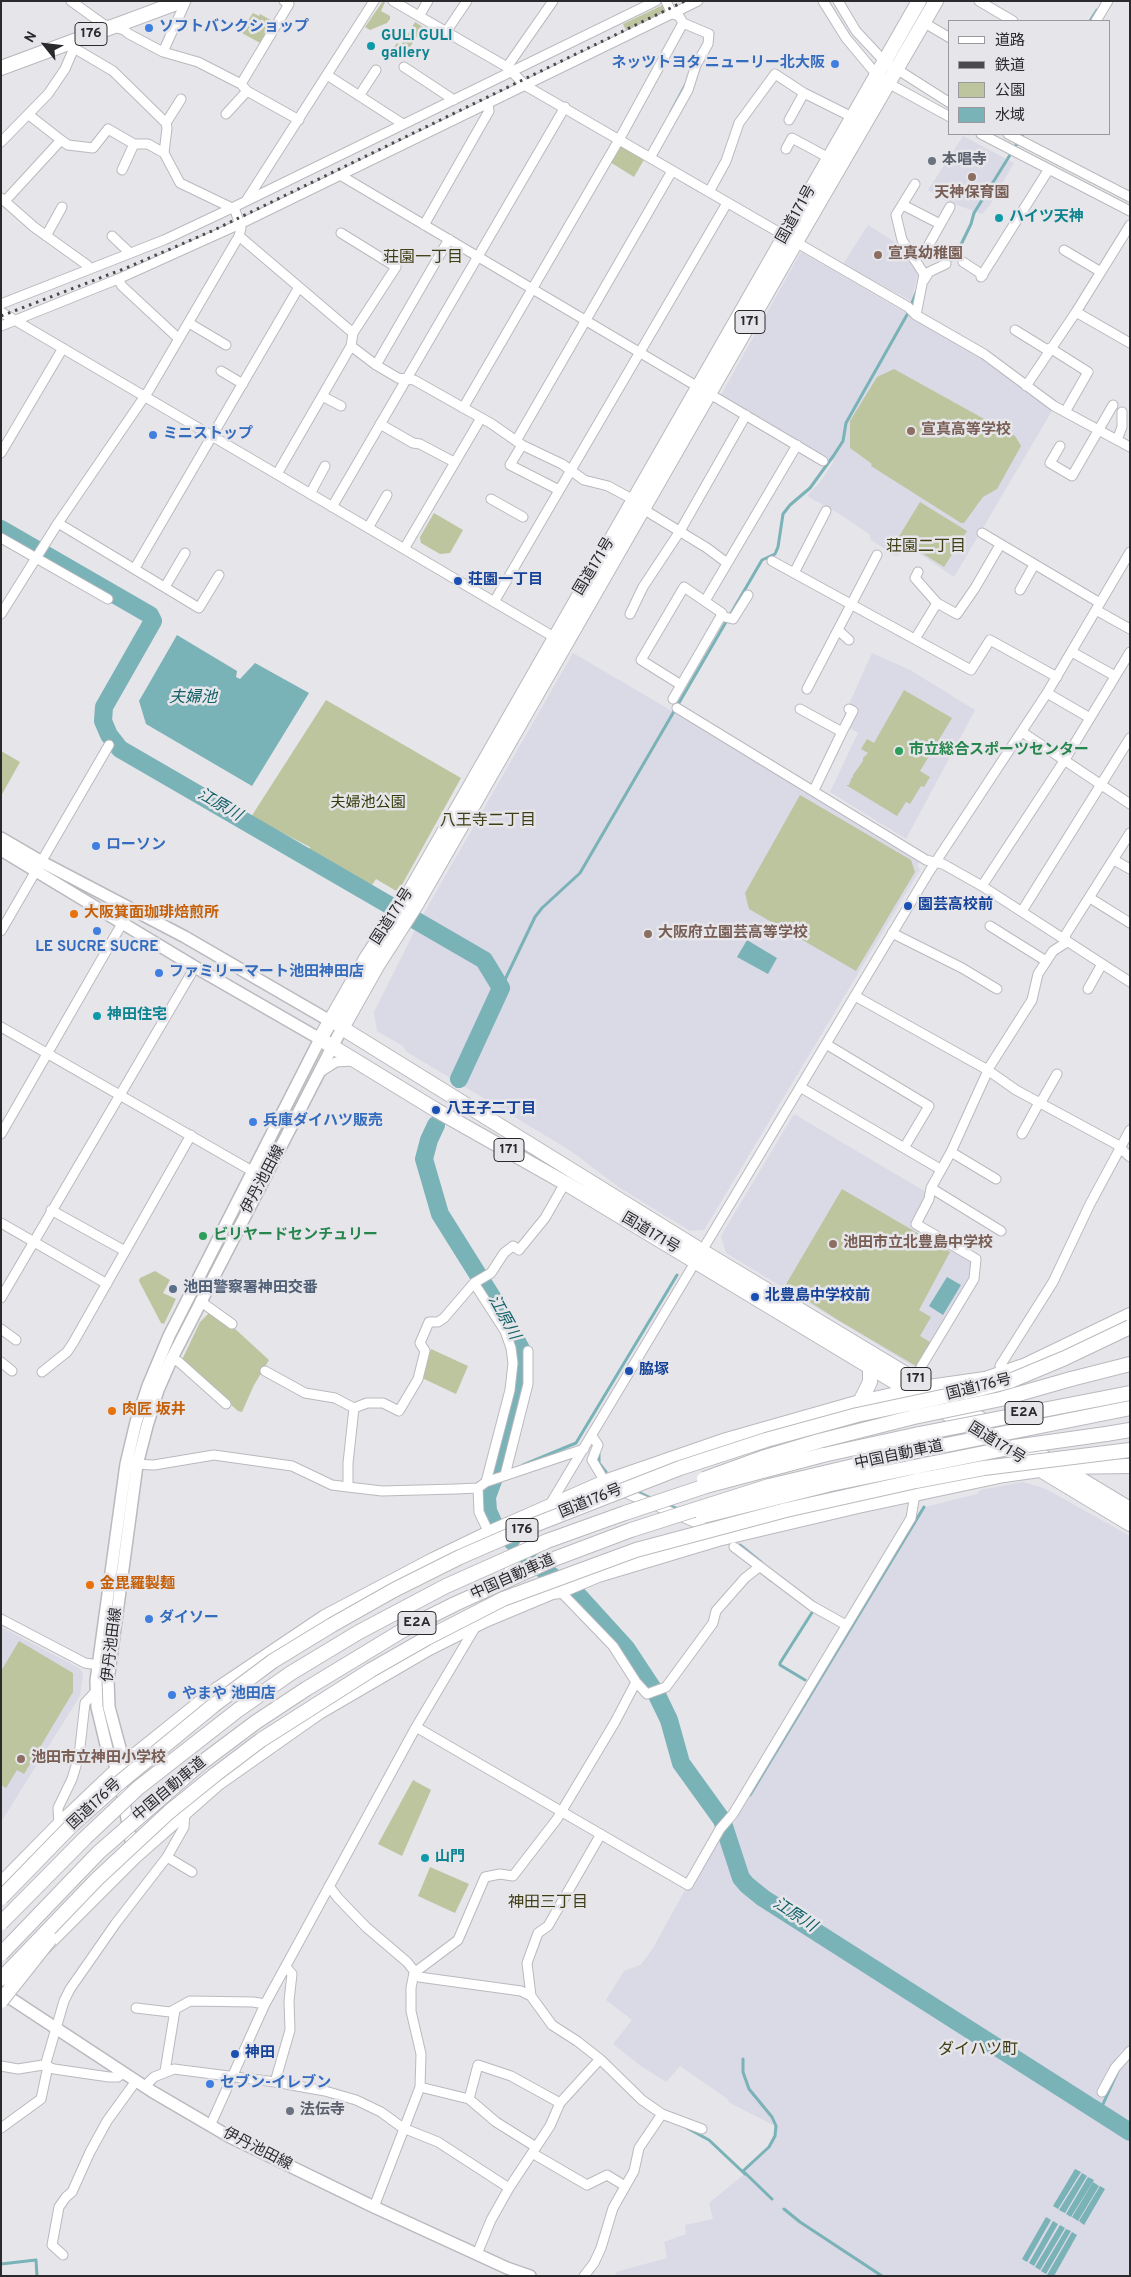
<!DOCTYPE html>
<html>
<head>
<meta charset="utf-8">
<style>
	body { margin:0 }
	#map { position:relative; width:1131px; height:2277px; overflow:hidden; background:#e5e5ea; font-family:Overpass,"Noto Sans JP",sans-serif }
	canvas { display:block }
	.frame { position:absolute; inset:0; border:2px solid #2a2a2c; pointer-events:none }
	.legend { position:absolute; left:948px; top:20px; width:162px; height:115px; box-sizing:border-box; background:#e5e5ea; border:1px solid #9a9a9e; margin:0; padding:6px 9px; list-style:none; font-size:15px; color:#2a2a2c }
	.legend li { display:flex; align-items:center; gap:10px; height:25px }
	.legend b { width:25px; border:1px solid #9a9a9e }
	.north { position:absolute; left:20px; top:20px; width:50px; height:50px; -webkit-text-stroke:4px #e5e5ea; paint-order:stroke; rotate:299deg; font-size:14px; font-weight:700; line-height:20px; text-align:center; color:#2a2a2c }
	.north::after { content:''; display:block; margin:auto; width:18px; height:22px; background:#2a2a2c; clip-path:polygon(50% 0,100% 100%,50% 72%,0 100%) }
</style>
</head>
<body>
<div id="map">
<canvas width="1131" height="2277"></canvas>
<div class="frame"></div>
<ul class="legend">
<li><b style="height:6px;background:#fff"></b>道路</li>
<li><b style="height:6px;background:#4a4a4c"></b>鉄道</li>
<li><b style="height:14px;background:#bdc59f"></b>公園</li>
<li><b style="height:14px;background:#79b2b7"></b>水域</li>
</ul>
<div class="north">N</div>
</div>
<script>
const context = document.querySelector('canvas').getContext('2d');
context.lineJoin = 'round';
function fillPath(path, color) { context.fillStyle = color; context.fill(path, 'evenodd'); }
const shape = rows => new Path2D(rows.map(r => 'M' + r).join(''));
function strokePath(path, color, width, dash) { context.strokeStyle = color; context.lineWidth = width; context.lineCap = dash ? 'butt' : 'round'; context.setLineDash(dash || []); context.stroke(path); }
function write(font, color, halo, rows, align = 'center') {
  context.font = font + ' Overpass,"Noto Sans JP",sans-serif'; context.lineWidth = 5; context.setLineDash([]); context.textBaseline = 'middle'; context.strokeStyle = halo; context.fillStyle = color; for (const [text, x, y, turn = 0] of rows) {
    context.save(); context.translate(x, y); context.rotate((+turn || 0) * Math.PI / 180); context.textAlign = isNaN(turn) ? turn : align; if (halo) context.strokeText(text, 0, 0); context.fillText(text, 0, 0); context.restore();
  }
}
fillPath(shape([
	[963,136,1014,163,990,205,982,214,944,200,928,190],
	[868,225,901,246,918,273,911,301,843,264],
	[801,252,984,358,1053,409,954,577,911,548,896,556,871,540,869,534,838,513,807,496,821,481,834,461,721,395],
	[573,653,759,762,920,861,918,865,920,870,704,1230,690,1231,617,1186,571,1151,407,1052,403,1046,377,1031,374,1012,420,920],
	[872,653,910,670,975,710,906,839,830,792,858,733,848,727,858,709,849,704],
	[794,1114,926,1192,927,1197,912,1226,972,1261,968,1280,916,1368,726,1253,721,1236],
	[1023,1482,1046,1489,1130,1536,1130,2044,1126,2051,1122,2049,1096,2092,1105,2095,1117,2070,1130,2056,1130,2276,615,2276,616,2272,667,2258,664,2242,686,2234,685,2225,713,2219,709,2203,742,2176,746,2172,745,2170,767,2151,776,2137,777,2127,728,2102,729,2100,680,2066,666,2082,641,2066,613,2044,632,2020,606,2000,624,1971,640,1965,643,1962,653,1948,685,1890,693,1888,722,1833,729,1824,734,1823,925,1507,977,1494,980,1490],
	[1,1627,79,1668,83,1673,80,1696,1,1822]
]), '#dad9e6');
fillPath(shape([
	[383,1,385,2,381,11,390,16,390,19,387,23,370,30,365,27],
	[663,5,666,12,627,32,623,24],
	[253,13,259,16,260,14,274,22,262,44,240,32],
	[415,22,423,27,403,58,391,51,397,43,401,45,403,42,400,36,401,33,407,36],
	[621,144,645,158,634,177,610,162],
	[894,369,1015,436,1021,446,997,489,983,497,964,523,961,523,871,466,872,464,850,448,850,421,877,377],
	[920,502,967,531,944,567,898,538],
	[434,513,463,530,450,553,440,554,421,543,420,537],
	[904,690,952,718,920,771,930,777,924,787,921,786,910,804,906,802,897,816,846,785,849,785,852,777,853,778,853,775,863,761,863,758,868,753,861,749,867,739,874,743],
	[326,700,461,778,398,892,376,879,372,885,309,850,310,847,251,817],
	[1,751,20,762,1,796],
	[800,795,911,860,915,872,856,971,749,909,745,893],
	[842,1189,950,1252,919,1310,931,1317,920,1336,930,1342,916,1366,838,1320,785,1286],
	[155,1271,170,1280,163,1293,176,1299,164,1324,161,1323,139,1281,140,1278],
	[210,1312,230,1329,233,1327,269,1360,254,1385,242,1412,238,1411,182,1360,200,1322],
	[431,1349,468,1366,456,1394,422,1378],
	[19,1641,73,1673,73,1692,24,1774,17,1770,6,1788,1,1785,1,1671],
	[413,1780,431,1790,402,1856,378,1844],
	[430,1867,469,1884,455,1913,418,1896]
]), '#bdc59f');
fillPath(shape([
	[177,635,237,671,236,677,240,679,255,663,309,693,252,786,146,724,139,701],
	[747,940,777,958,768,974,737,957],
	[947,1277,961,1285,943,1315,929,1306],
	[1075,2169,1081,2172,1058,2209,1053,2206],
	[1082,2173,1087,2176,1065,2213,1059,2210],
	[1088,2177,1094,2180,1071,2217,1066,2214],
	[1093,2182,1099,2186,1078,2221,1072,2217],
	[1100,2186,1105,2189,1084,2225,1079,2221],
	[1046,2217,1051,2220,1027,2262,1022,2259],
	[1053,2221,1058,2224,1034,2266,1029,2263],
	[1060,2225,1065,2228,1040,2270,1035,2267],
	[1066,2229,1071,2231,1046,2274,1041,2271],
	[1072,2232,1077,2235,1054,2276,1049,2276,1047,2275]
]), '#79b2b7');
strokePath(shape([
	[1090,21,1097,10],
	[671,112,687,82],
	[686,183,700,191],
	[946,262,954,259,971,224,974,213,1023,134],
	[501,988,535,917,542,908,580,873,762,560,775,554,778,547,783,514,790,505,810,488,834,455,843,441,846,423,908,313,917,290],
	[599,1454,599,1463,606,1472],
	[523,1465,576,1443,677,1275],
	[498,1467,503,1469],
	[636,1491,653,1499],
	[665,1504,678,1509],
	[740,1545,761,1562],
	[761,1572,772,1581],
	[805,1680,780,1665,780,1663,813,1611,812,1609],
	[750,1795,924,1507],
	[727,1833,730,1827],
	[743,2059,743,2072,749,2089,772,2117,776,2126,775,2136,769,2147,743,2171,772,2199],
	[1099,2113,1118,2071],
	[687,2128,709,2140,745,2174],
	[784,2209,800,2222,882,2276],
	[1,2264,36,2260,37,2276]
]), '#79b2b7', 3);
strokePath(shape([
	[1,529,150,615,153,621,104,707,103,721,109,735,120,749,484,960,501,988,459,1079],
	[436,1125,429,1140,424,1159,440,1214,502,1313,522,1351,522,1378,498,1467,487,1497,488,1511,493,1522],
	[504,1533,533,1562,564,1585],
	[576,1593,626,1648,657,1695,669,1720,681,1763,722,1820,741,1878,747,1885,763,1898,1130,2132]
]), '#79b2b7', 18);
const minor = shape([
	[71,1,103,24,124,30,129,34,163,52,198,62,241,84,247,91,299,120],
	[393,1,507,67,526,86,908,307,916,315,984,354,1054,406,1130,447],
	[823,1,846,38,876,74,888,83,950,117],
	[838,1,856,31,884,61,950,103],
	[979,1,1013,21],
	[419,16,428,1],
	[1096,21,1108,1],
	[923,22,950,38],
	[446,32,467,1],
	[71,42,74,48,113,71,166,123,167,128,164,153,180,183,232,208],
	[163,52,186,1],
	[404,67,454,100],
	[507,67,553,1],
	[327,75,403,124],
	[241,84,289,4,284,1],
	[359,96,376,70],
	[226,114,247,91],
	[789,120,804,93],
	[166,123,181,99],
	[981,134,1130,211],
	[1008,134,1130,197],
	[61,140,68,145,93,148,108,129,134,144],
	[1,142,48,94,65,69,74,48],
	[786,149,792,138,829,158],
	[651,156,688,90,696,65,708,44,709,34,683,23,679,16,672,14,666,1],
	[122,170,134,144,148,144,164,153],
	[340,175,823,461],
	[915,184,896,215,902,240,924,274,916,315],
	[709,192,726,161,739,123,775,74,804,93,852,117],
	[1,198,34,227,87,265,90,269],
	[5,201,61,140,29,115],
	[246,201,374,1],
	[903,205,940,224],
	[424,225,489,111,488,104],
	[46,236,62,207],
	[112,236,130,253],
	[239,236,353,333],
	[1064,250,1101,272],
	[914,259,927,248,950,207],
	[963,262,983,275],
	[981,277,1049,169],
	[118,279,122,286,179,339],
	[924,280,929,272,946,264],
	[1,304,164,240,232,208,656,1],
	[1,312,559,640],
	[1076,312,1130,343],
	[189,323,226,345],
	[1,326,118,279,240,224,698,1],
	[1015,330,1049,351],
	[351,346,376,365,398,378,414,380,492,424,522,445,562,464,584,480,608,486,634,500],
	[1050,348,1088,372,1065,412],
	[376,365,449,239],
	[221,371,243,384],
	[1026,386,1076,312,1130,225],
	[322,396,341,406],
	[463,408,620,138,683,23],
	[380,424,413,443,420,444,454,462],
	[1117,440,1122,427,1122,412],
	[516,441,672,171],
	[522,445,510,465,559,490],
	[1060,446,1050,463,1072,476,1113,405],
	[1,453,63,348],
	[277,474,351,346,353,333,396,267,341,233],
	[310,494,325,466],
	[491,499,523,517],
	[332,507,565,107],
	[643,509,707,548,727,563],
	[58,523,199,608,219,575],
	[368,528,387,495],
	[982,533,1100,603],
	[1,538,108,599],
	[404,549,481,418],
	[772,561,971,670,990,640,1057,677],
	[135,568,299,287],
	[918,572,915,578,937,603],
	[794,573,826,511],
	[165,587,185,553],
	[1020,590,1034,565],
	[705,601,797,445],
	[494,602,727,203],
	[1096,610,1130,629],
	[1,614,58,523,149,390,239,236,241,228,234,207],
	[630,614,643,587,680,531,746,415],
	[721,616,733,619,748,595],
	[838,630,849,640],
	[915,639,937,603,957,614,975,588,1000,545],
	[1072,652,1115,676],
	[807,689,877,555],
	[1047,693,1090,718],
	[673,699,721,616,722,613,684,587,641,660,681,685],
	[677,708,926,860,943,864,982,886,1130,982],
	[800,709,842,732,814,790],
	[842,732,853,711,849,709],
	[1022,732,1130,804],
	[1114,860,1130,869],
	[982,886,1064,761,1130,652],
	[1090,898,1130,923],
	[1022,911,1130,738],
	[990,926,1046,961],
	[1,931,109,745],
	[892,933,962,968,997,989],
	[1088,989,1102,964],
	[855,996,986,1069,1016,1090,1116,1144,1130,1157],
	[1,1027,252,1171],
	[826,1044,929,1106,904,1148],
	[322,1071,336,1062,353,1061],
	[800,1087,940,1169],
	[1041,1102,1057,1074],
	[1,1134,131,908],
	[1022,1134,1040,1101],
	[951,1152,996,1179],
	[931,1188,1001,1231],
	[51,1210,125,1251],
	[1,1223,107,1284],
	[474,1283,505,1331,511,1348,513,1363,510,1390,486,1482],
	[1,1298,195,967],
	[200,1301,232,1324],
	[1,1329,16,1340],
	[172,1358,179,1362,226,1404],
	[1,1362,12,1371],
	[1000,1366,1053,1282,1090,1204,1130,1130],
	[265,1371,305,1393,335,1398,354,1408,348,1463,348,1487],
	[923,1371,921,1367,974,1279,976,1259,916,1224,929,1199,931,1188,951,1152,990,1066,1032,1000,1038,974,1053,951,1064,944,1066,934,1130,833],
	[42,1372,67,1352,73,1343,191,1135],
	[354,1408,367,1403,383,1403,399,1411,418,1379,425,1351,420,1343,429,1322,438,1322,444,1318,474,1283,491,1273,504,1253,513,1246,519,1250,545,1218,565,1183],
	[592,1436,598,1445,592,1460,601,1475],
	[131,1464,154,1465,214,1455,292,1466,332,1485,348,1487,382,1491,456,1489,478,1488,486,1482,584,1449],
	[505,1475,528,1384,528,1351],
	[478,1488,479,1512,489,1533],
	[626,1493,701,1525],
	[549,1506,929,872,1047,693,1130,552],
	[734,1547,812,1606,846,1625],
	[560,1591,613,1646,636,1682],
	[489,1604,536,1525],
	[1,1619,85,1663,105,1666],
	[416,1727,688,1885,720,1829,733,1814,911,1518,915,1494],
	[59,1825,58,1808,72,1779,79,1756,85,1703,96,1691],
	[167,1857,192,1872],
	[329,1886,338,1898,366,1927,407,1962,419,1977,521,1991,531,1996,552,2025,577,2041,600,2059,642,2100,662,2114,702,2129],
	[531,1996,527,1963,538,1933,548,1926,601,1834],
	[136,2008,170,2012,190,2001,253,2002,265,2004],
	[1,2066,18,2069,43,2065,54,2069,109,2077,118,2077,123,2073],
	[45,2066,64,2001,70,1989,116,1923,167,1857,184,1827,185,1812],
	[165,2071,175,2010],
	[275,2082,290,2030,289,2001,292,1974,286,1967],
	[144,2087,154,2077,174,2069,275,2082,325,2091,356,2100,381,2112,403,2128,438,2142,509,2188],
	[420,2087,469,2099,496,2122,536,2147],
	[1102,2092,1115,2068,1130,2051],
	[469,2099,478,2065,511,2076,560,2103],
	[210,2126,265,2004,300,1940,416,1727,476,1626],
	[1,2128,41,2099,48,2066],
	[532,2153,587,2185,607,2175,625,2186],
	[374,2207,420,2087,421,2054,411,2011,411,1988,414,1973,458,1940,485,1877,500,1874,513,1876,557,1819,615,1722,636,1682,647,1694,666,1687,713,1623,716,1611,745,1578,759,1567],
	[477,2254,491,2220,509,2188,550,2126,560,2103,600,2059],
	[63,2255,52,2245,59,2207,66,2197,72,2192,90,2152,107,2121,136,2081],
	[584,2276,594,2263,601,2248,613,2208,634,2171,639,2148,662,2114]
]);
const major = shape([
	[1,838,42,862,185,937,342,1028,172,1358,158,1390,147,1426,137,1465,108,1680,109,1707,120,1748,118,1769,133,1852],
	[1,850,195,967,320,1039,169,1336,148,1386,136,1422,126,1464,96,1681,97,1707,108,1753,118,1769],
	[1,1992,153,2092,230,2137,374,2207,507,2268,530,2276]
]);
const highway = shape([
	[919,1,408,895,367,957,320,1039,436,1110,565,1183,1130,1524],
	[936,1,796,242,416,905,377,966,342,1028,702,1251,1130,1509],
	[1,68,182,1],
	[1071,1379,1130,1364],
	[860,1402,870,1382,870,1367],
	[1106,1434,1130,1430],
	[823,1455,919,1434],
	[1061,1467,1130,1466],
	[1,1884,59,1825,118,1769,215,1691,325,1617,433,1560,489,1533,607,1481,723,1441,860,1402,929,1387,985,1379,1026,1365,1130,1315],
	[42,1949,134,1857,218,1783,319,1712,429,1648,485,1620,552,1592,560,1591,598,1575,718,1539,858,1506,1004,1475,1039,1470]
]);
strokePath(minor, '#bab9be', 11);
strokePath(major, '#bab9be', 14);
strokePath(highway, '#bab9be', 16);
strokePath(minor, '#fff', 9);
strokePath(major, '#fff', 11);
strokePath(highway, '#fff', 14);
strokePath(shape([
	[1,316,126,268,212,231,685,1]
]), '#4a4a4c', 3, [2.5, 5]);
const highwayBridge = shape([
	[919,1434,1130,1393],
	[704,1479,762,1458,819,1441,914,1417,1001,1399,1071,1379],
	[703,1516,831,1484,924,1465,1014,1447,1106,1434],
	[1,1898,71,1826,119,1783,214,1705,273,1661,332,1625,394,1590,460,1557,529,1527,680,1468,766,1440,857,1415,979,1389,1010,1381,1065,1358,1130,1327],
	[1,1923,85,1838,138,1788,238,1710,291,1673,359,1632,446,1586,547,1541,625,1513,706,1486,823,1455],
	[1,1954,99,1852,200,1764,256,1722,306,1689,405,1629,455,1604,554,1559,631,1530,769,1486,921,1450,1130,1408],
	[1,1979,97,1879,169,1812,216,1774,261,1740,371,1670,427,1638,503,1599,636,1550,786,1510,916,1481,984,1468,1130,1450],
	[1,2001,50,1939]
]);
strokePath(highwayBridge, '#bab9be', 16, []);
strokePath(highwayBridge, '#fff', 14);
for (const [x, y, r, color] of [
	[149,28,5,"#3f7fe0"],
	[371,46,5,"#0f9aa8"],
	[835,64,5,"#3f7fe0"],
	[932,161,5,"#6b7280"],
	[972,177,5,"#8d6e63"],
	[999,218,5,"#0f9aa8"],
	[878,255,5,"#8d6e63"],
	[911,431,5,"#8d6e63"],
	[153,435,5,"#3f7fe0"],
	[458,581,5,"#1a4fb4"],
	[899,751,5,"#2e9e5b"],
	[96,846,5,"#3f7fe0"],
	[908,906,5,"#1a4fb4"],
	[74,914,5,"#e8710a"],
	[97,931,5,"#3f7fe0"],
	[648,934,5,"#8d6e63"],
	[159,973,5,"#3f7fe0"],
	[97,1016,5,"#0f9aa8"],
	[436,1110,5,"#1a4fb4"],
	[253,1122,5,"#3f7fe0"],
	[203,1236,5,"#2e9e5b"],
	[833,1244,5,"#8d6e63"],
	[173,1289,5,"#5c6f8a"],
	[755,1297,5,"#1a4fb4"],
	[629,1371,5,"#1a4fb4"],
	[112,1411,5,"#e8710a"],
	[90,1585,5,"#e8710a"],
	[149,1619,5,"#3f7fe0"],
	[172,1695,5,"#3f7fe0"],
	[21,1759,5,"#8d6e63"],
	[425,1858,5,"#0f9aa8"],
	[235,2054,5,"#1a4fb4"],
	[210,2084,5,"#3f7fe0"],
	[290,2111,5,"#6b7280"]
]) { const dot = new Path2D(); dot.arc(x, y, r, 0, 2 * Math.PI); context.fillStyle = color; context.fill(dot); strokePath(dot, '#e5e5ea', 2); }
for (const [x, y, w] of [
	[91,34,32],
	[750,322,30],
	[509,1150,30],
	[916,1379,30],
	[1024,1413,38],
	[522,1530,32],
	[417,1623,38]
]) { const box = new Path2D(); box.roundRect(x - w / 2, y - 11.5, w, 23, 4); context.fillStyle = '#e5e5ea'; context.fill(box); strokePath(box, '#2a2a2c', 1); }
write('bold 14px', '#2a2a2c', null, [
	["176",91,34],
	["171",750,322],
	["171",509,1150],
	["171",916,1379],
	["E2A",1024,1413],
	["176",522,1530],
	["E2A",417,1623]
]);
write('bold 15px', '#366cbe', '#e5e5ea', [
	["ソフトバンクショップ",159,28],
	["ネッツトヨタ ニューリー北大阪",825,64,"right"],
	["ミニストップ",163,435],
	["ローソン",106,846],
	["LE SUCRE SUCRE",97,948,"center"],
	["ファミリーマート池田神田店",169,973],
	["兵庫ダイハツ販売",263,1122],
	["ダイソー",159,1619],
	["やまや 池田店",182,1695],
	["セブン-イレブン",220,2084]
], 'left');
write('bold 15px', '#0d838f', '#e5e5ea', [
	["GULI GULI",381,37],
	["gallery",381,54],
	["ハイツ天神",1009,218],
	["神田住宅",107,1016],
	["山門",435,1858]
], 'left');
write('bold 15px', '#5b616d', '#e5e5ea', [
	["本唱寺",942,161],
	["法伝寺",300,2111]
], 'left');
write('bold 15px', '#785e54', '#e5e5ea', [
	["天神保育園",972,194,"center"],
	["宣真幼稚園",888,255],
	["宣真高等学校",921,431],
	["大阪府立園芸高等学校",658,934],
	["池田市立北豊島中学校",843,1244],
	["池田市立神田小学校",31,1759]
], 'left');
write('15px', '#2a2a2c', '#e5e5ea', [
	["国道171号",797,215,-61],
	["国道171号",595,567,-59],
	["国道171号",393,917,-57],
	["伊丹池田線",264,1180,-62],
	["国道171号",650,1234,31],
	["国道176号",979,1388,-14],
	["国道171号",996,1444,32],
	["中国自動車道",899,1456,-12],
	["国道176号",591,1502,-22],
	["中国自動車道",513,1578,-24],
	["伊丹池田線",113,1645,-83],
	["中国自動車道",170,1790,-40],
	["国道176号",95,1805,-43],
	["伊丹池田線",257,2150,27]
]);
write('bold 15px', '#164399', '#e5e5ea', [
	["荘園一丁目",468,581],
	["園芸高校前",918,906],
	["八王子二丁目",446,1110],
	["北豊島中学校前",765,1297],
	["脇塚",639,1371],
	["神田",245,2054]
], 'left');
write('bold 15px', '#27864d', '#e5e5ea', [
	["市立総合スポーツセンター",909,751],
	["ビリヤードセンチュリー",213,1236]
], 'left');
write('15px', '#343b07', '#e5e5ea', [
	["夫婦池公園",368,804]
]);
write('bold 15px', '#c56008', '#e5e5ea', [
	["大阪箕面珈琲焙煎所",84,914],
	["肉匠 坂井",122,1411],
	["金毘羅製麺",100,1585]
], 'left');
write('bold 15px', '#4e5e75', '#e5e5ea', [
	["池田警察署神田交番",183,1289]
], 'left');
write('16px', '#403e15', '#e5e5ea', [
	["荘園一丁目",423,259],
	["荘園二丁目",926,548],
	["八王寺二丁目",488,822],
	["神田三丁目",548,1904],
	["ダイハツ町",978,2051]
]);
write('italic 16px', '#116167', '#e5e5ea', [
	["夫婦池",193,699],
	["江原川",219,806,30],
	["江原川",503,1318,61],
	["江原川",794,1916,33]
]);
</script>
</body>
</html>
